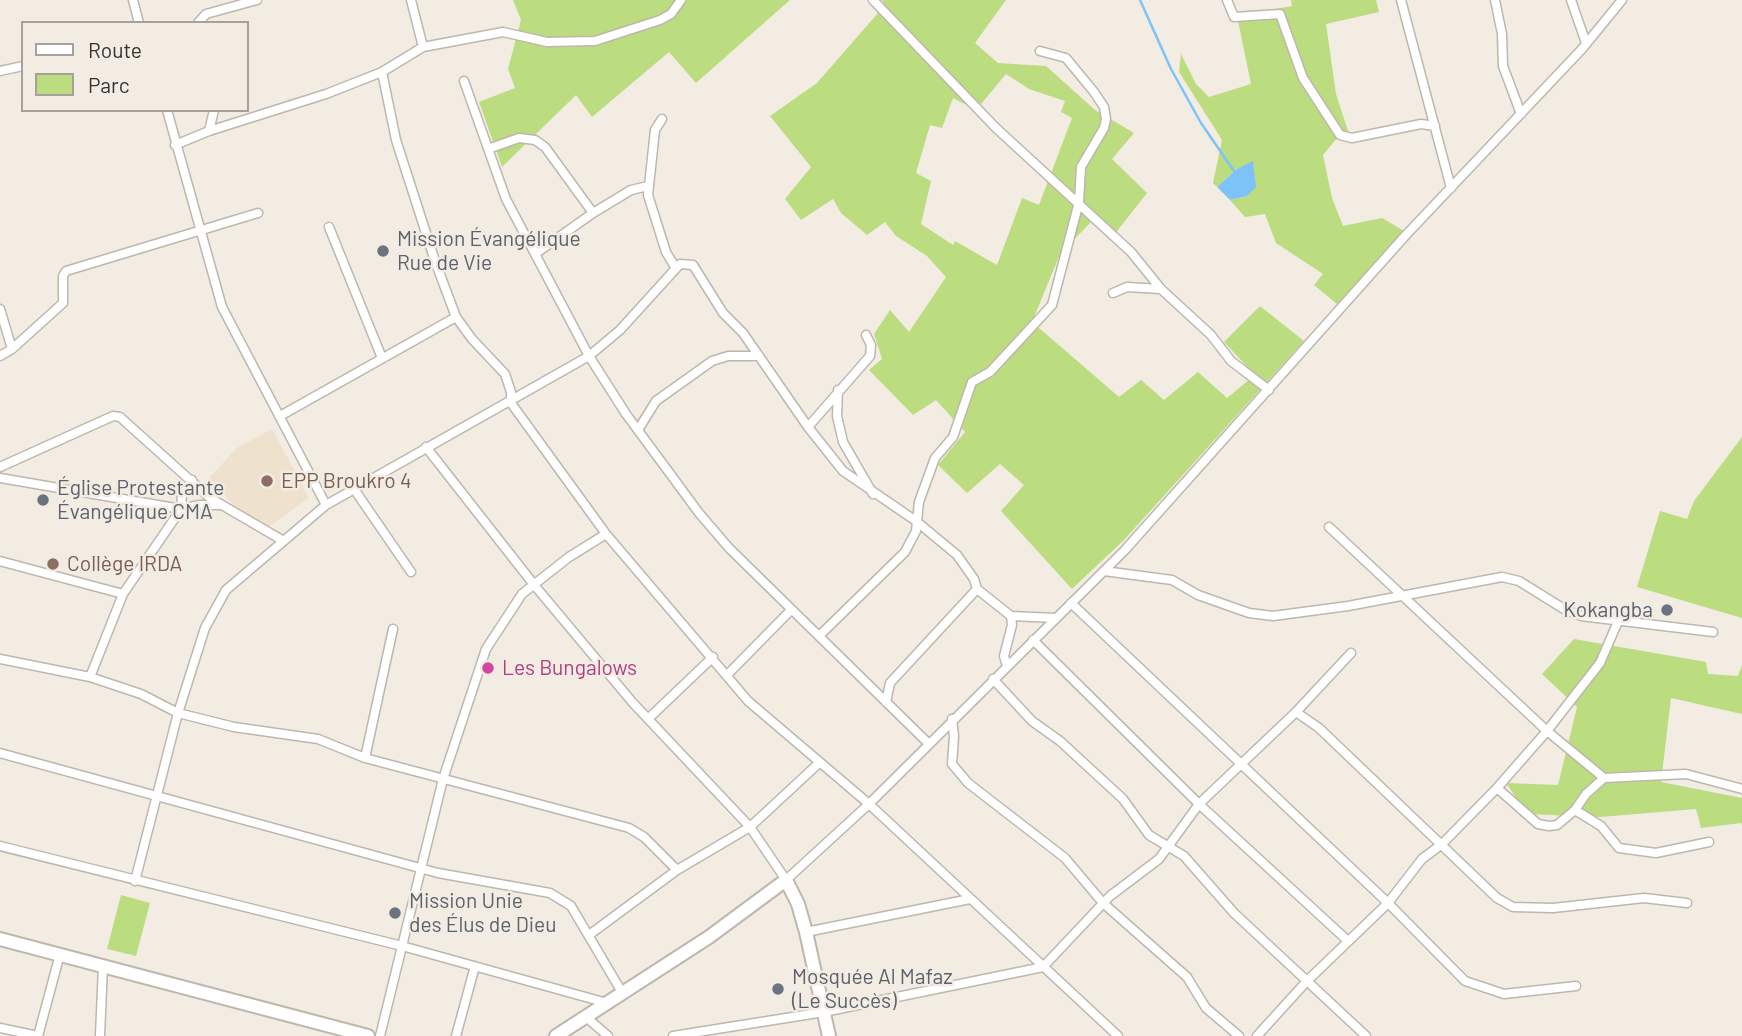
<!DOCTYPE html>
<html>
<head>
<meta charset="utf-8">
<style>
	body { margin:0 }
	#map { position:relative; width:1742px; height:1036px; overflow:hidden; background:#f2ece3; font-family:Barlow,sans-serif }
	canvas { display:block }
	.legend { position:absolute; left:21px; top:21px; width:228px; height:91px; box-sizing:border-box; background:#f2ece3; border:2px solid #a6a19b; margin:0; padding:9px 12px; list-style:none; font-size:21px; color:#34312e }
	.legend li { display:flex; align-items:center; gap:14px; height:35px }
	.legend b { width:35px; border:2px solid #a6a19b }
</style>
</head>
<body>
<div id="map">
<canvas width="1742" height="1036"></canvas>
<ul class="legend">
<li><b style="height:9px;background:#fff"></b>Route</li>
<li><b style="height:19px;background:#bbdc7f"></b>Parc</li>
</ul>
</div>
<script>
const context = document.querySelector('canvas').getContext('2d');
context.lineJoin = 'round';
function fillPath(path, color) { context.fillStyle = color; context.fill(path, 'evenodd'); }
const shape = rows => new Path2D(rows.map(r => 'M' + r).join(''));
function strokePath(path, color, width, dash) { context.strokeStyle = color; context.lineWidth = width; context.lineCap = dash ? 'butt' : 'round'; context.setLineDash(dash || []); context.stroke(path); }
function write(font, color, halo, rows, align = 'center') {
  context.font = font + ' Barlow,sans-serif'; context.lineWidth = 5; context.setLineDash([]); context.textBaseline = 'middle'; context.strokeStyle = halo; context.fillStyle = color; for (const [text, x, y, turn = 0] of rows) {
    context.save(); context.translate(x, y); context.rotate((+turn || 0) * Math.PI / 180); context.textAlign = isNaN(turn) ? turn : align; if (halo) context.strokeText(text, 0, 0); context.fillText(text, 0, 0); context.restore();
  }
}
fillPath(shape([
	[272,429,309,498,260,533,209,478,237,448]
]), '#eee1cd');
fillPath(shape([
	[513,0,790,0,696,83,669,52,592,117,576,95,502,167,479,102,515,88,508,69,521,20],
	[882,0,1006,0,975,43,998,63,1046,66,1095,110,1134,133,1112,159,1147,193,1110,240,1091,222,1060,254,1032,322,1119,397,1141,380,1164,400,1198,372,1227,398,1255,375,1224,342,1260,306,1304,341,1124,540,1072,589,1001,511,1024,485,1000,464,967,493,938,465,965,432,936,400,913,415,869,370,882,359,874,334,890,310,909,332,946,277,927,256,896,236,885,222,867,235,841,213,833,199,801,220,785,199,811,167,770,116,817,83,885,5],
	[1006,74,1029,89,1065,101,1061,112,1072,118,1039,205,1022,198,997,265,955,241,953,245,921,224,931,181,916,173,930,125,942,128,953,98,976,110],
	[1291,0,1376,0,1379,12,1326,24,1336,94,1349,134,1337,138,1323,155,1332,198,1343,226,1382,218,1404,231,1337,304,1314,285,1323,274,1276,243,1265,214,1245,217,1230,200,1247,196,1237,169,1217,187,1213,183,1222,140,1179,72,1181,54,1196,84,1209,97,1251,84,1237,16,1292,6],
	[1742,437,1742,618,1637,587,1660,511,1687,519,1694,501],
	[1574,639,1706,662,1708,674,1738,676,1742,665,1742,714,1671,698,1661,782,1742,798,1742,826,1741,823,1701,828,1696,809,1600,817,1527,814,1506,783,1558,785,1577,707,1542,674],
	[121,895,150,903,136,956,107,949]
]), '#bbdc7f');
fillPath(shape([
	[1253,161,1256,187,1247,196,1230,200,1217,187,1237,169]
]), '#7dc3f8');
strokePath(shape([
	[1140,0,1171,69,1201,123,1236,174]
]), '#7dc3f8', 2.5);
const street = shape([
	[133,0,139,23],
	[411,0,423,47],
	[873,0,996,128,1131,252,1161,289,1211,335,1231,361,1269,390],
	[1227,0,1234,17,1280,14,1303,78,1340,135,1352,138,1421,124,1435,126],
	[1401,0,1451,188],
	[1495,0,1502,34,1503,66,1521,114],
	[1571,0,1586,43],
	[198,23,206,14,257,0],
	[0,71,23,66],
	[382,72,396,140,435,261,456,317,472,339,505,374,511,392,511,403,606,534,748,701,869,804,1118,1036],
	[464,81,506,199,589,356,626,414,699,513,729,548,928,743],
	[167,110,222,307,326,505],
	[662,119,655,130,648,195,666,252,675,267],
	[209,131,214,110],
	[175,145,209,131,326,94,382,72,423,47,503,32,547,42,595,41,660,20,671,14,681,0],
	[488,149,519,138,535,140,545,147,593,213],
	[329,227,382,358],
	[535,254,593,213,631,190,648,186],
	[1113,293,1127,287,1161,289],
	[0,309,12,349],
	[0,356,12,349,63,303,63,276,66,271,258,213],
	[838,390,837,416,843,442,873,494],
	[280,416,456,317],
	[808,427,870,356,871,345,866,335],
	[638,430,656,401,712,361,728,356,759,356],
	[426,447,535,586,633,703,750,827,819,763],
	[0,467,113,416,120,417,210,498,282,540],
	[0,478,181,509,200,505,218,505],
	[354,489,411,572],
	[1329,527,1547,731,1604,778],
	[0,561,123,594],
	[1104,571,1172,580,1198,595,1249,613,1273,616,1348,606,1502,577,1519,581,1564,609,1581,616,1713,632],
	[1071,603,1388,903,1465,981,1504,994,1576,986],
	[1011,616,1056,618],
	[819,636,905,552,916,531,919,502,935,458,953,437,972,382,990,372,1052,305,1079,202,1081,167,1104,128,1106,119,1104,107,1094,92,1066,58,1040,51],
	[1033,640,1199,804,1348,941],
	[0,659,90,677,141,694,178,713,234,727,318,739,365,758,629,828,644,837,677,870],
	[728,674,791,610],
	[90,677,123,594,181,509,182,495,192,480],
	[993,679,1032,721,1060,741,1123,799,1149,835,1184,856,1234,913,1366,1036],
	[886,702,890,683,977,589],
	[1296,712,1319,728,1497,898,1513,907,1553,908,1644,898,1687,903],
	[649,718,713,657],
	[952,719,954,736,952,764,968,783,1065,858,1103,903,1187,977,1206,1008,1239,1036],
	[0,753,438,873,550,893,571,906,623,994],
	[365,758,393,629],
	[1497,788,1538,824,1549,826,1557,825,1575,810,1586,794,1604,778,1686,774,1742,789],
	[1575,810,1601,826,1619,848,1656,853,1709,842],
	[0,846,402,946,607,1003],
	[135,881,178,713,205,628,226,590,326,505,589,356,620,330,680,264,693,265,723,313,743,333,808,427,843,471,916,521,957,555,974,579,977,589,1011,616,1012,625,1004,656,1007,666],
	[806,932,970,899],
	[589,935,677,870,750,827,786,880,869,804,1124,551,1405,236,1582,49,1622,0],
	[586,1017,608,1036],
	[0,1028,38,1036],
	[38,1036,60,954],
	[100,1036,103,966],
	[380,1036,443,779,486,649,522,594,569,557,606,534],
	[456,1036,475,966],
	[673,1036,824,1012,1043,967,1110,896,1159,859,1199,804,1296,712,1351,653],
	[1257,1036,1306,982,1388,903,1422,859,1442,844,1497,788,1547,731,1600,663,1619,619]
]);
const secondary = shape([
	[0,939,368,1036],
	[556,1036,709,937,786,880,798,904,806,932,829,1036]
]);
strokePath(street, '#bdb7ae', 11);
strokePath(secondary, '#bdb7ae', 16);
strokePath(street, '#fff', 8);
strokePath(secondary, '#fff', 12);
for (const [x, y, r, color] of [
	[383,251,7,"#6b7280"],
	[267,481,7,"#8d6e63"],
	[43,500,7,"#6b7280"],
	[53,564,7,"#8d6e63"],
	[1667,610,7,"#6b7280"],
	[488,668,7,"#d1479c"],
	[395,913,7,"#6b7280"],
	[778,989,7,"#6b7280"]
]) { const dot = new Path2D(); dot.arc(x, y, r, 0, 2 * Math.PI); context.fillStyle = color; context.fill(dot); strokePath(dot, '#f2ece3', 2.5); }
write('21px', '#5b616d', '#f2ece3', [
	["Mission Évangélique",397,239],
	["Rue de Vie",397,263],
	["Église Protestante",57,488],
	["Évangélique CMA",57,512],
	["Kokangba",1653,610,"right"],
	["Mission Unie",409,901],
	["des Élus de Dieu",409,925],
	["Mosquée Al Mafaz",792,977],
	["(Le Succès)",792,1001]
], 'left');
write('21px', '#785e54', '#f2ece3', [
	["EPP Broukro 4",281,481],
	["Collège IRDA",67,564]
], 'left');
write('21px', '#b23c85', '#f2ece3', [
	["Les Bungalows",502,668]
], 'left');
</script>
</body>
</html>
